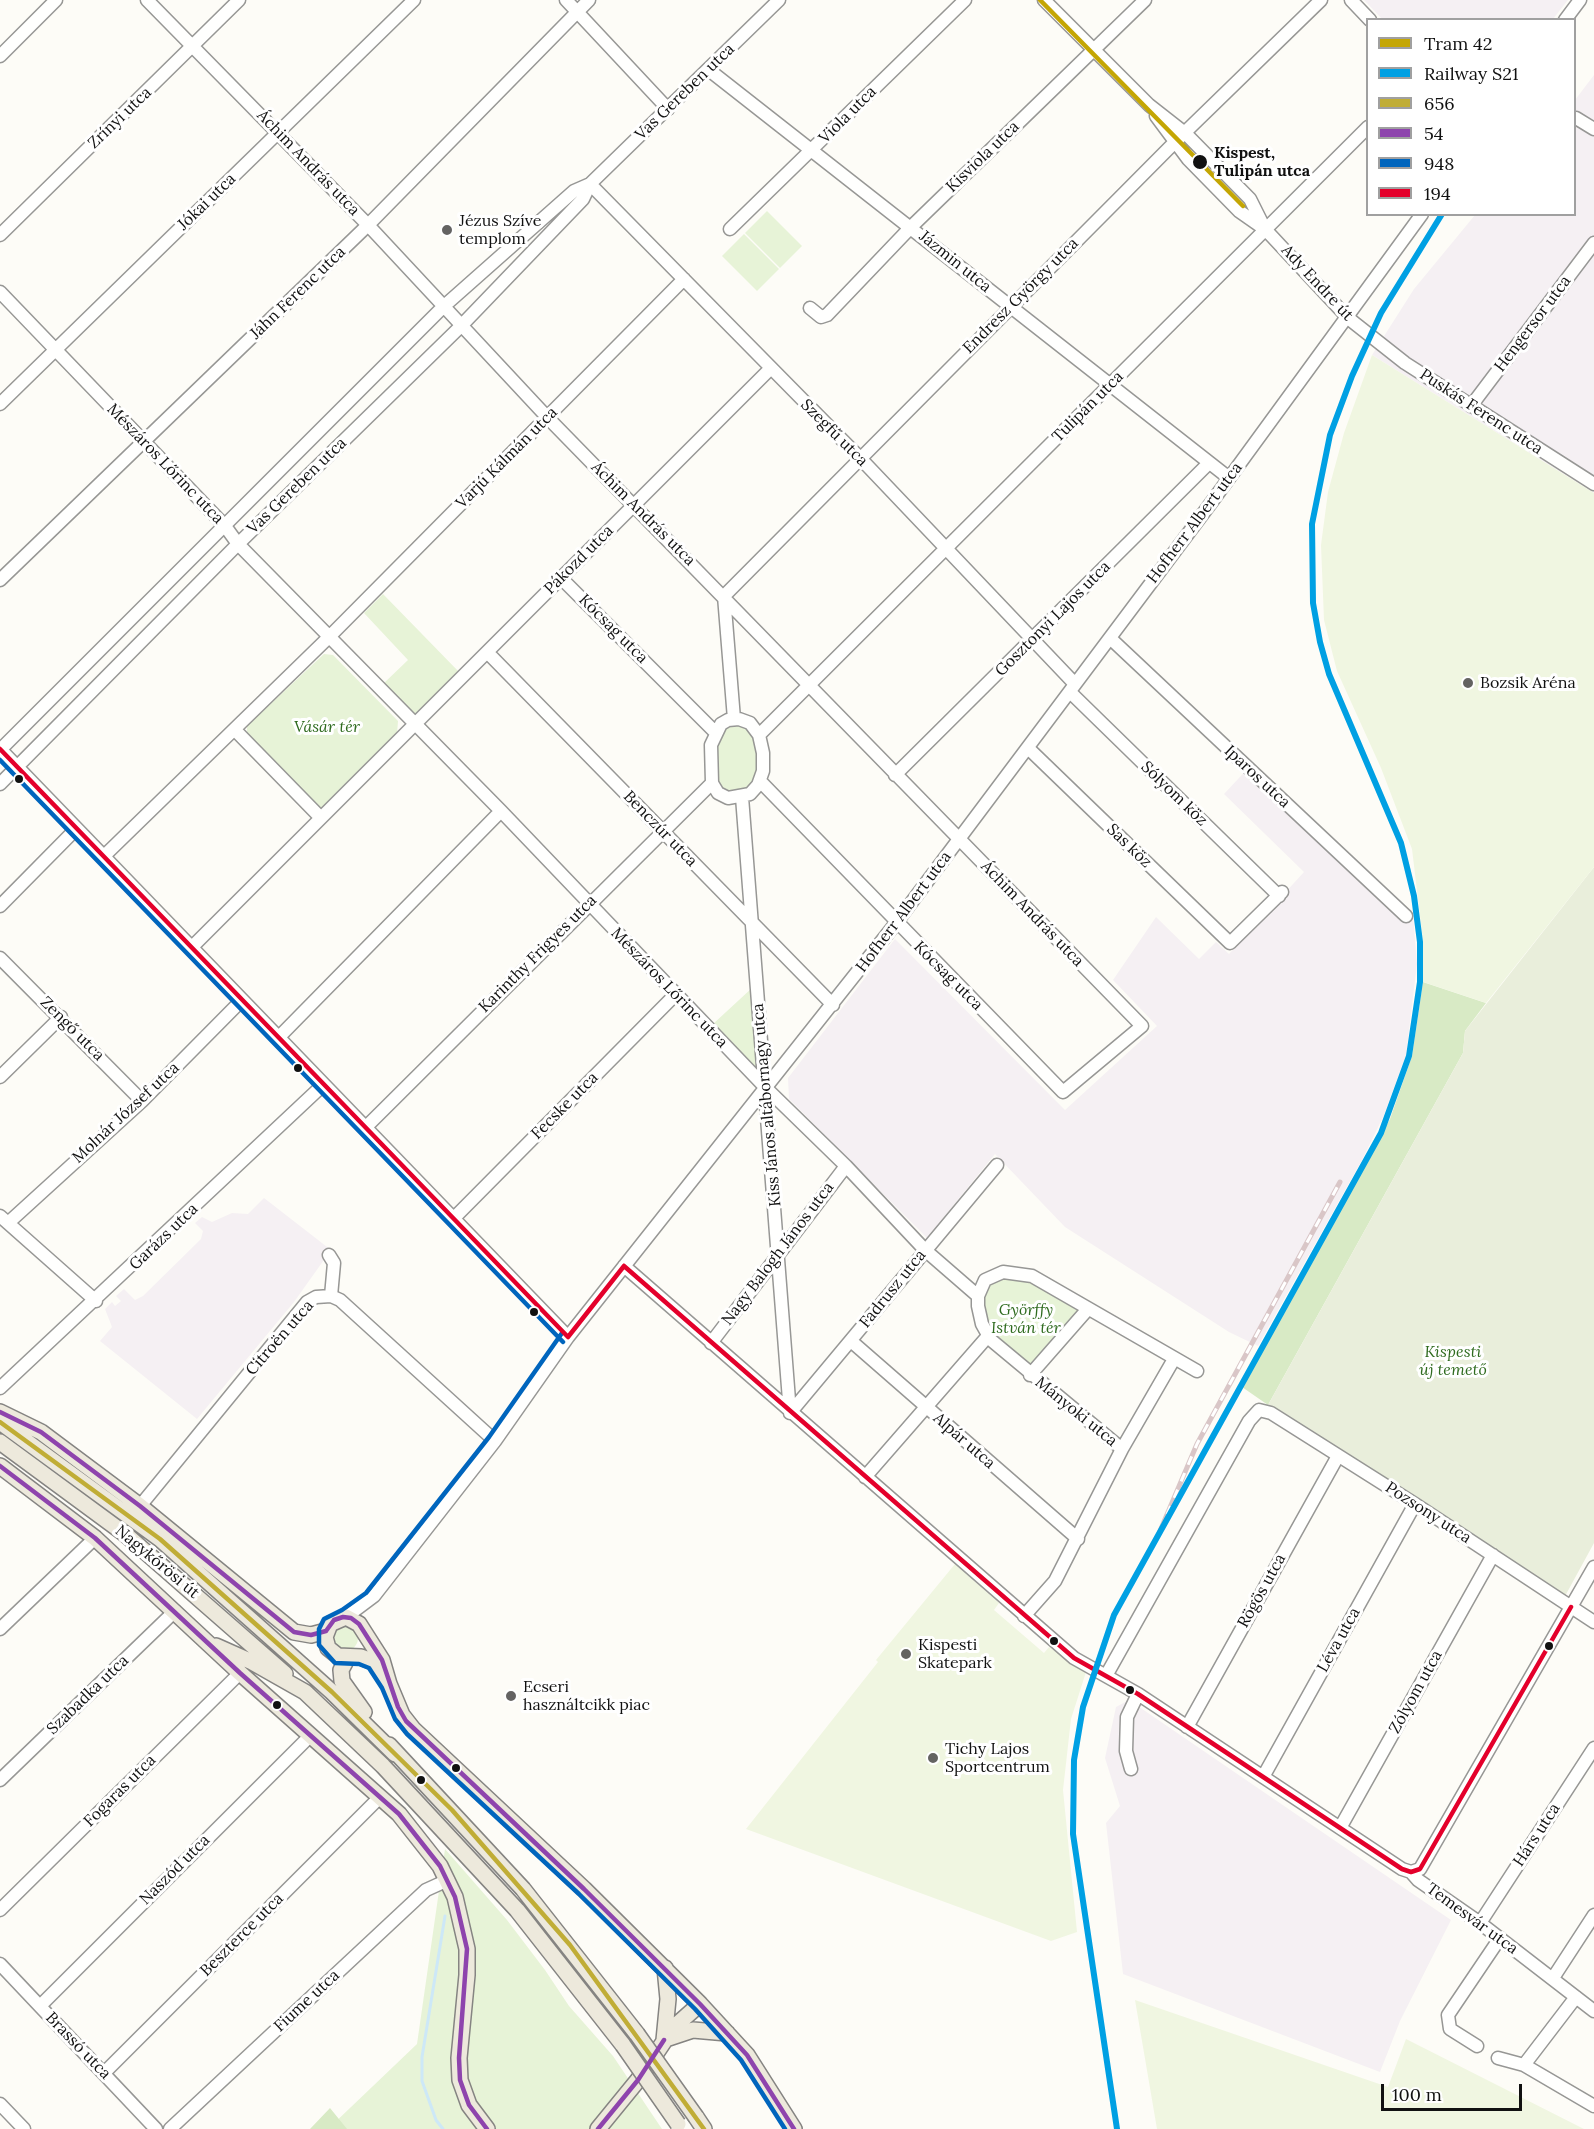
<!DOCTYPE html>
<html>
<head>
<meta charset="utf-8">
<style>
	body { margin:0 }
	#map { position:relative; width:1594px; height:2129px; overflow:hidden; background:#fdfcf7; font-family:Lora,serif }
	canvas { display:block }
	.legend { position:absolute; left:1366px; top:18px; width:210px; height:198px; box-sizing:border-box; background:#fff; border:2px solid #a0a0a0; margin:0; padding:8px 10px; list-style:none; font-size:18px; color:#111 }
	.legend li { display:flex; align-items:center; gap:12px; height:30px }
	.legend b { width:30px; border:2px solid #a0a0a0 }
	.scale { position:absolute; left:1381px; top:2084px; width:141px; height:27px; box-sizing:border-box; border:3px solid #111; border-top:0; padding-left:8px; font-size:18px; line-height:21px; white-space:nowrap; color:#111; -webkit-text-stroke:4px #fff; paint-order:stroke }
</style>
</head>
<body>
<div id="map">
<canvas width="1594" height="2129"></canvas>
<ul class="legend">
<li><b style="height:8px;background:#c4a604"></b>Tram 42</li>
<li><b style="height:8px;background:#00a0e3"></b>Railway S21</li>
<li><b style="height:8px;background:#c0ad36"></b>656</li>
<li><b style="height:8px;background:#8e44ad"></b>54</li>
<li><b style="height:8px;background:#0065bd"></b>948</li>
<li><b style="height:8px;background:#e4002b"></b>194</li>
</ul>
<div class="scale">100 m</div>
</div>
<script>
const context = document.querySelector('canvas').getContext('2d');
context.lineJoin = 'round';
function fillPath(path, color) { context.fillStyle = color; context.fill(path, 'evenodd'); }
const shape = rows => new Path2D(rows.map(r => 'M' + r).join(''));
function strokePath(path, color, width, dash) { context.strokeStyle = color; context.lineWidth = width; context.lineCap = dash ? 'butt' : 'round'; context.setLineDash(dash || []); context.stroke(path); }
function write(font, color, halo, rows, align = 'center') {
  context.font = font + ' Lora,serif'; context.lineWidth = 6; context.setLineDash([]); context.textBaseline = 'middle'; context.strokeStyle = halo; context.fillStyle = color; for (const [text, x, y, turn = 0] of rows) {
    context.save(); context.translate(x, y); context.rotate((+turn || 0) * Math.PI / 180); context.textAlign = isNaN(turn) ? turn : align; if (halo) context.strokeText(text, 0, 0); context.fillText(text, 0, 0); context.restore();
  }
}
fillPath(shape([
	[1364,0,1568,0,1553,19,1383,20],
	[1594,75,1594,493,1372,355,1414,289,1475,215,1574,214,1575,100],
	[1252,764,1413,915,1417,964,1406,1055,1384,1115,1362,1160,1258,1346,1229,1332,1065,1227,995,1154,927,1238,789,1099,788,1078,895,939,1065,1110,1157,1026,1113,980,1156,917,1199,959,1216,942,1229,954,1304,872,1224,794],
	[264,1198,331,1250,294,1302,197,1419,100,1341,112,1327,105,1309,112,1302,115,1306,121,1301,116,1296,124,1289,135,1300,143,1296,201,1239,203,1231,195,1223,202,1217,212,1222,232,1213,248,1214],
	[1129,1700,1451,1920,1400,2021,1380,2072,1123,1974,1106,1823,1120,1806,1105,1758,1116,1707]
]), '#f5f0f3');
fillPath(shape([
	[767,211,802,246,780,268,745,233],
	[744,234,779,269,757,291,722,256],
	[383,594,460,673,415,718,383,684,408,660,364,613],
	[324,654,333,655,398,721,397,734,321,808,247,734,247,726],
	[733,724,741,724,752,732,757,749,757,774,752,786,742,792,732,793,724,790,718,783,714,740,724,727],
	[752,988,760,1062,755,1067,713,1024],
	[1018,1272,1087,1310,1030,1375,991,1340,980,1288],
	'332 1638a13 13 0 1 1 26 0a13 13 0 1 1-26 0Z',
	[445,1849,507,1920,545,1970,569,2006,613,2056,662,2129,328,2129,417,2044]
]), '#e7f3d7');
fillPath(shape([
	[1423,982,1486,1003,1465,1031,1463,1053,1268,1405,1242,1387,1390,1119,1412,1056],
	[330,2108,347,2129,310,2129]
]), '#d8eac5');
fillPath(shape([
	[1594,867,1594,1543,1564,1598,1269,1414,1268,1405,1463,1053,1465,1031]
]), '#e9eedb');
fillPath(shape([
	[1372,355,1594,493,1594,867,1486,1003,1423,982,1423,941,1412,849,1381,768,1337,671,1324,620,1321,545,1328,492,1344,433],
	[955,1564,999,1603,994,1610,1044,1653,1049,1647,1086,1672,1071,1719,1063,1790,1077,1932,1051,1941,746,1829,878,1662,876,1660],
	[1135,2000,1388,2087,1406,2039,1584,2129,1157,2129]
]), '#f0f6e1');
strokePath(shape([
	[443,2129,436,2120,422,2081,422,2057,445,1916]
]), '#cde8f7', 3);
const minor = shape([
	[147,0,368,225,547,417,1142,1026,1063,1092,760,781],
	[566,0,668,109],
	[1044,0,1149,105,1186,134,1250,199,1265,229,1348,318,1405,363,1594,484],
	[1351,0,1370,20],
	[1565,20,1580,0],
	[0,56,56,0],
	[709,70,1229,478],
	[1156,116,1188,159,1239,211,1259,225],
	[1576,118,1594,129],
	[590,184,860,458,1075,684],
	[730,229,965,0],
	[0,235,239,0],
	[0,292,225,526,238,544,501,811,767,1089,846,1166,925,1250,978,1296],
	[810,308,821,317,827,315,911,227,1145,0],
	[0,404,414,0],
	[1471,406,1594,243],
	[561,578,715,732],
	[0,580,368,225,589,0],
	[1110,638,1406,916],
	[487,652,833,1005],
	[1070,692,1279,896],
	[734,719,724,596,1174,143,1321,0],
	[739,719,750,723,759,735,763,753,763,771,758,785,750,794,728,798,718,793,712,783,711,745,721,724,728,720,739,719],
	[235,730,321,818],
	[759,735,1368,127],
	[1028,748,1230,943,1282,892],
	[0,749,568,1337],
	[0,750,443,307,574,191,590,184],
	[895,775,1209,463],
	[0,784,238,544,460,327,583,199,590,184,779,0],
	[742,797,790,1413],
	[103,857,330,636,684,279],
	[0,906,76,829],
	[191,948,770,369],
	[0,958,142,1101],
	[278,1038,501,811],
	[0,1077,61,1017],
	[366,1127,712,783],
	[0,1216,96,1301],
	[454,1218,675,995],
	[8,1223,142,1101,242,1000],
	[329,1255,334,1263,331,1296],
	[624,1266,1074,1658,1138,1694,1402,1869,1411,1872,1418,1880,1480,1923,1594,2011],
	[851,1341,1078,1539],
	[711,1343,846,1166],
	[1030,1375,1087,1310],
	[0,1388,323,1085],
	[790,1413,997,1165],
	[1122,1449,991,1340,982,1324,978,1306,978,1296,985,1280,1003,1272,1032,1276,1197,1371],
	[865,1477,988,1336],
	[140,1506,307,1302,316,1297,331,1296,340,1300,495,1441],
	[1024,1616,1055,1581,1122,1449,1174,1359],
	[346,1617,374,1596,495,1441,568,1337,896,923,1211,503,1422,214],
	[0,1629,95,1538],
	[1107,1674,1249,1421,1259,1410,1271,1413,1415,1504,1594,1622],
	[1187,1727,1338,1456],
	[1131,1769,1126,1751,1127,1717,1138,1694],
	[1263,1777,1415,1504],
	[0,1780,175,1611],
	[1340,1828,1493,1555],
	[1411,1872,1420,1869,1594,1567],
	[0,1910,240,1673],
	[1480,1923,1594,1748],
	[0,1964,156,2129],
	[1553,1978,1594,1915],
	[1576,1997,1524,2065,1594,2106],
	[40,2006,311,1735],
	[1477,2046,1450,2029,1448,2015,1500,1938],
	[1498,2058,1524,2065],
	[104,2073,380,1797],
	[0,2104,24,2129],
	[170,2129,426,1890,448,1880]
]);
const major = shape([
	[0,1412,41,1432,140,1506,294,1632,311,1635,326,1631],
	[0,1422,160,1539,332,1692,395,1754],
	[0,1442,125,1534,285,1674],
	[0,1466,95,1538,240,1673,399,1814,440,1866,455,1897,467,1949,467,1975,459,2058,460,2080,469,2105,487,2129],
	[216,1646,252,1662,305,1692,383,1766,517,1910,623,2045],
	[348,1657,341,1670,342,1681,364,1712],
	[389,1684,382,1660,359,1624,346,1617,330,1624,325,1637,328,1648,338,1656,361,1657,374,1662,389,1684,402,1715,413,1729,584,1889,700,2004,747,2055,794,2129],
	[389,1745,523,1889,637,2034],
	[666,2039,693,2030,727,2033],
	[664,2040,668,1999,665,1968],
	[696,2117,704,2129],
	[598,2129,638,2080,673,2028,700,2004]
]);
strokePath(minor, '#979795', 15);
strokePath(major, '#858482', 18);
strokePath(minor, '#fffffe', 12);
strokePath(major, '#ede9dc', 15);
const rail = shape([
	[1160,1531,1197,1444,1340,1182]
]);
strokePath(rail, '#d9c6c7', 5);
strokePath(rail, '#fff', 3, [9]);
const majorBridge = shape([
	[637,2034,696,2117],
	[623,2045,678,2124]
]);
strokePath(majorBridge, '#858482', 18, []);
strokePath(majorBridge, '#ede9dc', 15);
strokePath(shape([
	[0,1422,160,1539,332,1692,452,1810,570,1945,704,2129]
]), '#c0ad36', 4.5);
strokePath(shape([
	[0,1412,41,1432,140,1506,294,1632,311,1635,326,1631],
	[0,1466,95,1538,240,1673,399,1814,440,1866,455,1897,467,1949,459,2058,460,2080,469,2105,487,2129],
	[326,1631,334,1620,343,1617,351,1618,359,1624,382,1660,398,1707,406,1721,584,1889,700,2004,747,2055,794,2129],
	[598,2129,638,2080,664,2040]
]), '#8e44ad', 4.5);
strokePath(shape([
	[0,760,563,1342],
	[562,1333,489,1437,366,1593,342,1610,324,1619,319,1629,319,1645,335,1663,359,1664,369,1668,382,1688,395,1719,407,1734,579,1894,695,2009,741,2060,785,2129]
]), '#0065bd', 4.5);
strokePath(shape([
	[0,749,568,1337],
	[624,1266,1074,1658,1138,1694,1402,1869,1411,1872],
	[568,1337,624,1266],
	[1411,1872,1420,1869,1571,1607]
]), '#e4002b', 4.5);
strokePath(shape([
	[1117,2129,1073,1834,1074,1760,1083,1707,1114,1615,1381,1133,1409,1056,1420,982,1420,942,1414,896,1401,843,1329,674,1320,642,1313,603,1312,524,1330,435,1352,376,1381,313,1442,214]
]), '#00a0e3', 6);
strokePath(shape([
	[1040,0,1243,206]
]), '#c4a604', 4.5);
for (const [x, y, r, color] of [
	[1200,162,8,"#111"],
	[447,230,6,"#646362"],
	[1468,683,6,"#646362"],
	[19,779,5,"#111"],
	[298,1068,5,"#111"],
	[534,1312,5,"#111"],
	[1054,1641,5,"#111"],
	[1549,1646,5,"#111"],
	[906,1654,6,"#646362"],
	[1130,1690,5,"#111"],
	[511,1696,6,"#646362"],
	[277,1705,5,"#111"],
	[933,1758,6,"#646362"],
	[456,1768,5,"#111"],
	[421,1780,5,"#111"]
]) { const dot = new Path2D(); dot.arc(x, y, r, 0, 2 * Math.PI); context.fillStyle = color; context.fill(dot); strokePath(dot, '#fff', 2); }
write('16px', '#111', '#fff', [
	["Vas Gereben utca",685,92,-44],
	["Viola utca",848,115,-45],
	["Zrínyi utca",120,118,-44],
	["Kisviola utca",983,157,-44],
	["Áchim András utca",308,163,46],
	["Jókai utca",207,202,-44],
	["Jázmin utca",955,262,39],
	["Ady Endre út",1317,283,47],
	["Jáhn Ferenc utca",298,293,-44],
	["Endresz György utca",1021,296,-45],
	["Hengersor utca",1533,324,-53],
	["Tulipán utca",1088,407,-45],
	["Puskás Ferenc utca",1481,412,33],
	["Szegfű utca",834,433,45],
	["Varjú Kálmán utca",507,458,-45],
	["Mészáros Lőrinc utca",165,464,46],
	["Vas Gereben utca",297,486,-44],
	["Áchim András utca",643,514,45],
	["Hofherr Albert utca",1195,523,-53],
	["Pákozd utca",579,560,-45],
	["Gosztonyi Lajos utca",1053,619,-45],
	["Kócsag utca",613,629,45],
	["Iparos utca",1257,777,43],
	["Sólyom köz",1174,794,44],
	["Benczúr utca",660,829,46],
	["Sas köz",1129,846,44],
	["Hofherr Albert utca",904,912,-53],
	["Áchim András utca",1032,914,46],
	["Karinthy Frigyes utca",538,954,-45],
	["Kócsag utca",948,976,45],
	["Mészáros Lőrinc utca",669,988,46],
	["Zengő utca",72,1029,45],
	["Kiss János altábornagy utca",767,1105,-95],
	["Fecske utca",565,1106,-45],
	["Molnár József utca",126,1113,-43],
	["Garázs utca",164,1237,-44],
	["Nagy Balogh János utca",778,1254,-53],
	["Fadrusz utca",893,1289,-51],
	["Citroën utca",280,1338,-49],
	["Mányoki utca",1076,1412,39],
	["Alpár utca",964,1441,41],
	["Pozsony utca",1428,1513,33],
	["Nagykőrösi út",157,1562,40],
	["Rögös utca",1262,1591,-61],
	["Léva utca",1339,1640,-61],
	["Zólyom utca",1416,1692,-61],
	["Szabadka utca",88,1695,-44],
	["Fogaras utca",120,1791,-45],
	["Hárs utca",1537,1835,-57],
	["Naszód utca",175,1870,-45],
	["Temesvár utca",1472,1919,36],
	["Beszterce utca",242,1935,-45],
	["Fiume utca",307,2001,-43],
	["Brassó utca",78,2046,46]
]);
write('bold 16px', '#111', '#fff', [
	["Kispest,",1214,153],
	["Tulipán utca",1214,171]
], 'left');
write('16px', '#111', '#fff', [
	["Jézus Szíve",459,221],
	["templom",459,239],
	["Bozsik Aréna",1480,683],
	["Kispesti",918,1645],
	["Skatepark",918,1663],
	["Ecseri",523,1687],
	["használtcikk piac",523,1705],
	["Tichy Lajos",945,1749],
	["Sportcentrum",945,1767]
], 'left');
write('italic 16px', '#2f6b1f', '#fff', [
	["Vásár tér",327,727],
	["Györffy",1026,1310],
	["István tér",1026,1328],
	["Kispesti",1453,1352],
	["új temető",1453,1370]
]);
</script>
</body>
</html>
